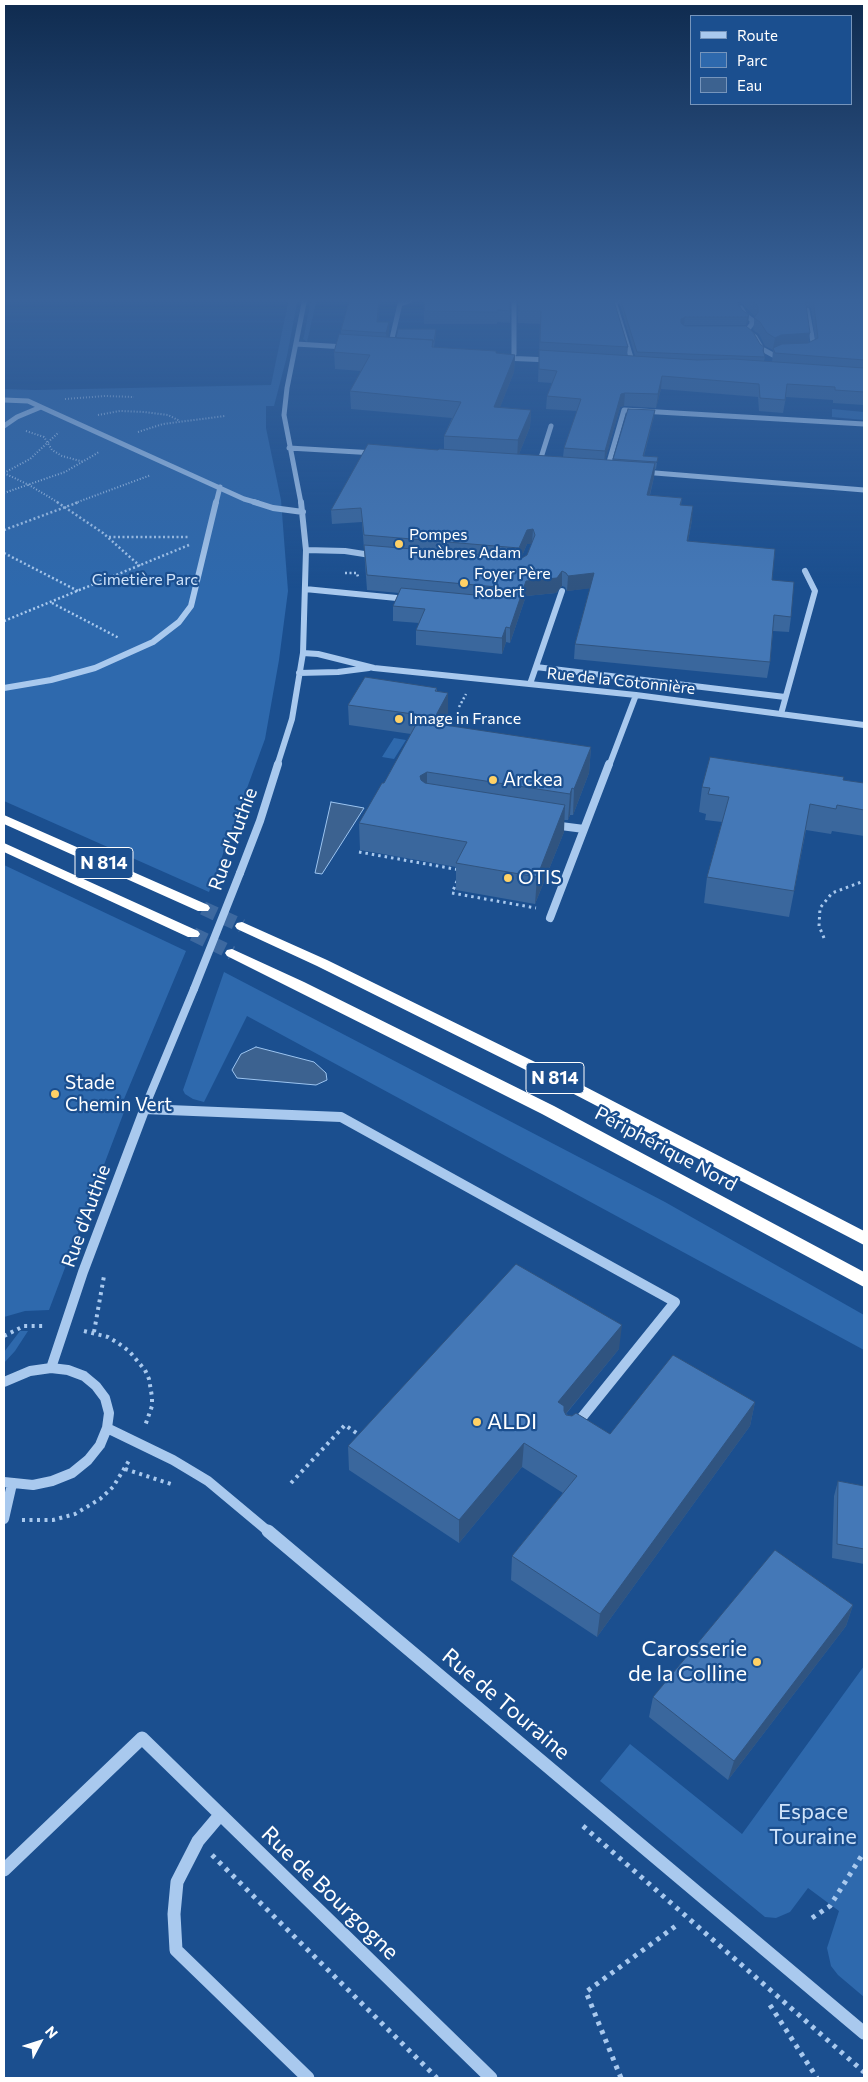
<!DOCTYPE html>
<html>
<head>
<meta charset="utf-8">
<style>
	body { margin:0 }
	#map { position:relative; width:868px; height:2082px; overflow:hidden; background:#1b4f8f; font-family:Commissioner,sans-serif }
	canvas { display:block }
	.frame { position:absolute; inset:0; border:5px solid #fff; pointer-events:none }
	.legend { position:absolute; left:690px; top:15px; width:162px; height:90px; box-sizing:border-box; background:#1b4f8f; border:1px solid #7695bc; margin:0; padding:6px 9px; list-style:none; font-size:15px; color:#fff }
	.legend li { display:flex; align-items:center; gap:10px; height:25px }
	.legend b { width:25px; border:1px solid #7695bc }
	.north { position:absolute; left:15px; top:2017px; width:50px; height:50px; -webkit-text-stroke:4px #1b4f8f; paint-order:stroke; rotate:50deg; font-size:14px; font-weight:700; line-height:20px; text-align:center; color:#fff }
	.north::after { content:''; display:block; margin:auto; width:18px; height:22px; background:#fff; clip-path:polygon(50% 0,100% 100%,50% 72%,0 100%) }
</style>
</head>
<body>
<div id="map">
<canvas width="868" height="2082"></canvas>
<div class="frame"></div>
<ul class="legend">
<li><b style="height:6px;background:#a9c9ee"></b>Route</li>
<li><b style="height:14px;background:#2e69ad"></b>Parc</li>
<li><b style="height:14px;background:#3c6290"></b>Eau</li>
</ul>
<div class="north">N</div>
</div>
<script>
const context = document.querySelector('canvas').getContext('2d');
context.lineJoin = 'round';
function fillPath(path, color) { context.fillStyle = color; context.fill(path, 'evenodd'); }
const shape = rows => new Path2D(rows.map(r => 'M' + r).join(''));
function strokePath(path, color, width, dash) { context.strokeStyle = color; context.lineWidth = width; context.lineCap = dash ? 'butt' : 'round'; context.setLineDash(dash || []); context.stroke(path); }
function write(font, color, halo, rows, align = 'center') {
  context.font = font + ' Commissioner,sans-serif'; context.lineWidth = 4.5; context.setLineDash([]); context.textBaseline = 'middle'; context.strokeStyle = halo; context.fillStyle = color; for (const [text, x, y, turn = 0] of rows) {
    context.save(); context.translate(x, y); context.rotate((+turn || 0) * Math.PI / 180); context.textAlign = isNaN(turn) ? turn : align; if (halo) context.strokeText(text, 0, 0); context.fillText(text, 0, 0); context.restore();
  }
}
fillPath(shape([
	[289,298,298,298,287,356,274,406,266,406,266,428,281,500,288,591,279,660,265,739,209,892,4,801,4,389,35,390,271,385],
	[311,298,317,298,307,342,303,339,304,336],
	[832,409,864,412,864,420,832,417],
	[394,738,406,740,394,759,382,757],
	[4,865,186,951,119,1111,124,1112,49,1310,25,1311,4,1317],
	[224,972,665,1202,864,1315,864,1350,247,1016,204,1102,193,1099,185,1094,183,1090],
	[20,1331,28,1331,15,1351,4,1363,4,1352],
	[864,1666,864,1997,838,1975,831,1966,827,1948,839,1911,808,1888,790,1912,776,1918,765,1917,600,1781,630,1744,742,1834]
]), '#2e69ad');
const water = shape([
	[331,802,364,808,322,874,315,873,331,802],
	[256,1047,314,1062,326,1073,327,1080,316,1085,237,1078,232,1070,241,1054,256,1047]
]);
fillPath(water, '#3c6290');
strokePath(water, '#9cc4f0', 1);
strokePath(shape([
	[203,908,242,926],
	[193,934,232,953]
]), '#3d69a0', 14, [14, 7]);
strokePath(shape([
	[65,399,105,396,134,397],
	[98,415,120,411,144,412,168,415,180,421],
	[26,431,44,437,52,450,62,456,84,462],
	[138,432,163,424,225,416],
	[4,473,30,459,59,432],
	[4,473,29,485,59,503],
	[4,493,65,472,99,452],
	[75,503,151,475]
]), '#a9c9ee', 2, [1, 2]);
strokePath(shape([
	[57,502,103,533,140,566],
	[4,530,79,502],
	[109,537,190,537],
	[4,553,78,591],
	[345,573,357,573,358,577],
	[52,603,119,638],
	[4,621,189,545],
	[459,707,466,694]
]), '#a9c9ee', 2.5, [2, 2.5]);
strokePath(shape([
	[359,852,460,870],
	[457,881,452,893,536,908],
	[824,938,819,926,820,908,832,893,864,881]
]), '#a9c9ee', 3, [2.5, 4]);
strokePath(shape([
	[84,1331,108,1337,118,1343,129,1351,145,1370,149,1379,152,1397,152,1406,145,1426],
	[94,1332,104,1276],
	[4,1336,24,1326,45,1326],
	[125,1469,174,1485],
	[291,1483,345,1425,362,1437],
	[22,1520,53,1520,75,1514,100,1499,113,1487,130,1459]
]), '#a9c9ee', 4, [3, 4.5]);
strokePath(shape([
	[583,1826,864,2072],
	[212,1855,437,2078],
	[812,1918,830,1906,864,1852],
	[770,2005,817,2078],
	[621,2078,586,1992,677,1925]
]), '#a9c9ee', 5, [4, 5.5]);
strokePath(shape([
	[613,298,633,364],
	[614,301,631,301],
	[741,308,745,315,752,320,752,324,748,329,749,333,755,337,762,349,773,355],
	[807,310,813,342,811,350],
	[296,344,345,347],
	[390,347,400,304,417,298],
	[503,358,550,360],
	[512,358,514,354,514,302],
	[4,400,28,401,41,407],
	[4,426,17,417,41,407,244,499,258,503],
	[289,448,375,453],
	[539,464,551,426],
	[607,469,624,410,864,424],
	[643,472,864,490],
	[216,503,220,487],
	[301,503,284,415,287,388,305,298]
]), '#a9c9ee', 5);
strokePath(shape([
	[254,502,273,508,303,512],
	[306,550,345,551,377,556],
	[305,589,407,599],
	[303,653,318,654,374,668,636,695,864,725],
	[536,667,785,697],
	[299,673,338,672,369,668],
	[530,684,562,591],
	[4,688,51,680,95,668,153,642,179,622,191,606,216,502],
	[781,714,815,591,805,571],
	[277,766,292,719,303,653,306,550,301,502],
	[609,766,636,695]
]), '#a9c9ee', 6);
strokePath(shape([
	[553,825,584,829],
	[240,873,260,821,278,764],
	[550,918,609,764],
	[147,1102,194,989]
]), '#a9c9ee', 8);
strokePath(shape([
	[144,1109,341,1117,675,1302,575,1426],
	[51,1368,83,1272,148,1100],
	[4,1382,30,1371,51,1368,68,1370,84,1376,96,1386,105,1398,109,1413,107,1428,100,1445,88,1460,72,1473,52,1481,33,1485,4,1482],
	[107,1428,173,1460,208,1481,269,1532],
	[4,1519,12,1484]
]), '#a9c9ee', 10);
strokePath(shape([
	[268,1531,864,2033],
	[220,1815,198,1841,177,1882,174,1914,176,1950,308,2078],
	[4,1870,142,1738,491,2078]
]), '#a9c9ee', 13);
fillPath(shape([
	[4,815,208,905,210,908,208,911,198,911,4,824,4,815],
	[4,843,198,931,200,934,198,937,188,937,4,852,4,843],
	[242,922,327,960,580,1084,864,1231,864,1245,570,1092,317,966,237,929,235,926,237,923,242,922],
	[232,949,304,982,554,1106,864,1272,864,1287,542,1114,227,956,225,953,227,950,232,949]
]), '#fff');
strokePath(shape([
	[194,989,240,873]
]), '#a9c9ee', 8);
fillPath(shape([
	[350,298,380,298,378,322,389,334,388,337,396,338,436,335,434,347,515,355,514,372,500,407,531,410,530,427,519,454,563,457,564,448,577,411,546,409,547,396,552,383,538,382,540,324,518,323,518,302,516,298,512,298,510,301,510,323,497,322,497,324,424,324,424,311,425,298,613,298,628,347,627,356,635,356,620,305,620,298,742,310,749,315,748,322,746,325,683,325,760,344,764,347,764,353,765,357,764,361,772,362,773,350,765,346,759,334,753,330,755,317,738,299,682,298,864,298,864,405,833,403,833,400,786,397,783,413,759,411,758,397,661,389,656,408,624,406,620,407,605,460,613,460,613,459,654,416,644,456,657,463,656,469,655,469,654,477,650,495,682,498,681,505,692,520,688,541,772,580,791,617,789,632,773,631,770,662,767,678,574,659,575,644,590,588,567,591,565,587,562,586,556,593,526,596,510,643,506,642,502,654,416,645,416,630,419,623,393,621,393,606,399,593,367,590,362,522,332,524,331,510,438,450,444,449,444,436,452,418,351,409,350,391,361,371,335,369,334,352,341,334,341,330],
	[806,306,811,308,815,340,809,343],
	[527,544,532,544,527,555,522,558,521,558],
	[437,688,437,691,448,693,448,713,442,725,591,747,589,773,573,815,570,815,568,820,564,820,564,832,535,904,456,890,456,867,360,850,359,823,384,783,411,734,349,725,348,705],
	[843,780,864,783,864,836,832,831,831,834,806,830,789,917,704,903,707,877,722,822,705,820,706,814,699,812,702,787],
	[619,1349,566,1414,610,1434,755,1402,750,1426,597,1637,511,1580,512,1556,563,1493,522,1467,459,1543,349,1470,348,1446],
	[838,1481,864,1486,864,1564,832,1558,834,1496],
	[853,1605,846,1626,728,1780,649,1717,653,1697]
]), '#3a679d');
fillPath(shape([
	[379,298,380,298,377,334,377,322],
	[805,298,807,298,806,306,803,310],
	[749,315,748,322,746,325,747,317],
	[685,317,684,325,681,326,681,319],
	[389,322,389,334,387,345,386,333],
	[810,333,808,345,773,348,775,338,781,335],
	[515,355,514,372,493,425,494,407],
	[662,376,661,389,656,408,658,394],
	[625,393,624,406,620,407,604,464,605,451,621,394],
	[531,410,530,427,517,459,518,440],
	[655,410,654,416,642,462,643,456],
	[655,463,654,477,646,509,647,495],
	[693,506,692,520,685,556,687,541],
	[533,529,532,544,527,544,519,563,519,548,527,530],
	[562,571,562,586,556,593,526,596,510,643,510,628,526,581],
	[594,573,593,588,567,591,568,576],
	[506,627,506,642,502,654,502,638],
	[448,693,448,713,435,738,435,717],
	[591,747,589,773,573,815,574,789],
	[427,772,427,798,420,803,420,776],
	[572,788,570,815,568,820,570,794],
	[565,805,564,832,535,904,537,877],
	[622,1325,619,1349,563,1417,558,1402],
	[755,1402,750,1426,597,1637,600,1614],
	[524,1443,522,1467,459,1543,459,1520],
	[853,1605,846,1626,728,1780,734,1761]
]), '#305480');
const building = shape([
	[350,298,379,298,377,322,389,322,386,333,341,330,350,298],
	[425,298,510,298,510,311,497,310,497,312,424,311,425,298],
	[519,298,613,298,628,347,540,342,541,311,519,311,519,298],
	[620,298,736,300,742,310,749,315,747,317,685,317,681,319,681,323,685,326,746,326,753,332,760,344,764,347,763,350,765,357,637,352,620,298],
	[750,298,805,298,810,333,781,335,775,338,767,333,760,322,754,318,758,312,758,306,750,298],
	[813,298,849,298,851,301,864,302,864,360,775,353,773,348,782,344,808,343,818,338,813,298],
	[398,329,436,329,434,342,433,342,433,340,396,338,398,329],
	[339,334,433,340,432,347,496,351,496,353,515,355,494,407,531,410,518,440,444,436,461,402,350,391,370,355,334,352,339,334],
	[539,350,697,360,733,359,864,368,864,392,835,390,835,387,787,384,785,400,760,398,759,384,662,376,658,394,625,393,621,394,605,451,564,448,581,399,547,396,557,371,539,369,539,350],
	[628,409,655,410,643,456,658,457,657,462,613,459,628,409],
	[368,444,438,450,439,449,655,463,647,495,682,498,680,505,693,506,687,541,775,549,772,580,794,582,791,617,774,615,770,662,575,644,594,573,568,576,566,573,562,571,557,578,526,581,510,628,506,627,502,638,416,630,425,609,393,606,401,588,496,597,501,594,501,590,497,587,367,575,364,545,522,558,527,555,535,535,533,529,527,530,519,548,364,535,361,508,331,510,368,444],
	[365,677,437,688,435,691,448,693,435,717,348,705,365,677],
	[418,721,591,747,574,789,572,788,570,794,427,772,420,776,421,780,425,783,565,805,537,877,456,863,467,842,359,823,382,783,384,783,418,721],
	[710,757,844,777,843,780,864,783,864,810,837,805,836,809,810,804,794,891,707,877,729,797,708,794,710,788,702,787,710,757],
	[516,1264,622,1325,558,1402,564,1406,564,1411,566,1415,572,1416,576,1413,610,1434,673,1355,755,1402,600,1614,512,1556,577,1476,524,1443,459,1520,348,1446,516,1264],
	[838,1481,864,1486,864,1549,837,1544,838,1481],
	[775,1550,853,1605,734,1761,653,1697,775,1550]
]);
fillPath(building, '#4478b7');
strokePath(building, '#305480', 1);
const sky = context.createLinearGradient(0, 0, 0, 589);
sky.addColorStop(0, '#0f2b4f');
sky.addColorStop(0.51, '#39639b');
sky.addColorStop(1, '#39639b00');
context.fillStyle = sky;
context.fillRect(0, 0, 868, 589);
for (const [x, y, r, color] of [
	[399,544,5,"#ffd166"],
	[464,583,5,"#ffd166"],
	[399,719,5,"#ffd166"],
	[493,780,5,"#ffd166"],
	[508,878,5,"#ffd166"],
	[55,1094,5,"#ffd166"],
	[477,1422,5,"#ffd166"],
	[757,1662,5,"#ffd166"]
]) { const dot = new Path2D(); dot.arc(x, y, r, 0, 2 * Math.PI); context.fillStyle = color; context.fill(dot); strokePath(dot, '#1b4f8f', 2); }
write('16px', '#fff', '#1b4f8f', [
	["Pompes",409,535],
	["Funèbres Adam",409,553],
	["Foyer Père",474,574],
	["Robert",474,592],
	["Image in France",409,719]
], 'left');
write('16px', '#cfe3fa', '#1b4f8f', [
	["Cimetière Parc",145,580]
]);
write('16px', '#fff', '#1b4f8f', [
	["Rue de la Cotonnière",621,681,6]
]);
for (const [x, y, w] of [
	[104,863,58],
	[555,1078,58]
]) { const box = new Path2D(); box.roundRect(x - w / 2, y - 15.5, w, 31, 4); context.fillStyle = '#1b4f8f'; context.fill(box); strokePath(box, '#fff', 1); }
write('bold 18px', '#fff', null, [
	["N 814",104,863],
	["N 814",555,1078]
]);
write('19px', '#fff', '#1b4f8f', [
	["Arckea",503,780],
	["OTIS",518,878],
	["Stade",65,1083],
	["Chemin Vert",65,1105]
], 'left');
write('19px', '#fff', '#1b4f8f', [
	["Rue d'Authie",233,839,-70],
	["Périphérique Nord",666,1149,28],
	["Rue d'Authie",86,1216,-70]
]);
write('22px', '#fff', '#1b4f8f', [
	["ALDI",487,1422],
	["Carosserie",747,1649,"right"],
	["de la Colline",747,1674,"right"]
], 'left');
write('22px', '#fff', '#1b4f8f', [
	["Rue de Touraine",506,1704,40],
	["Rue de Bourgogne",330,1893,44]
]);
write('22px', '#cfe3fa', '#1b4f8f', [
	["Espace",813,1812],
	["Touraine",813,1837]
]);
</script>
</body>
</html>
